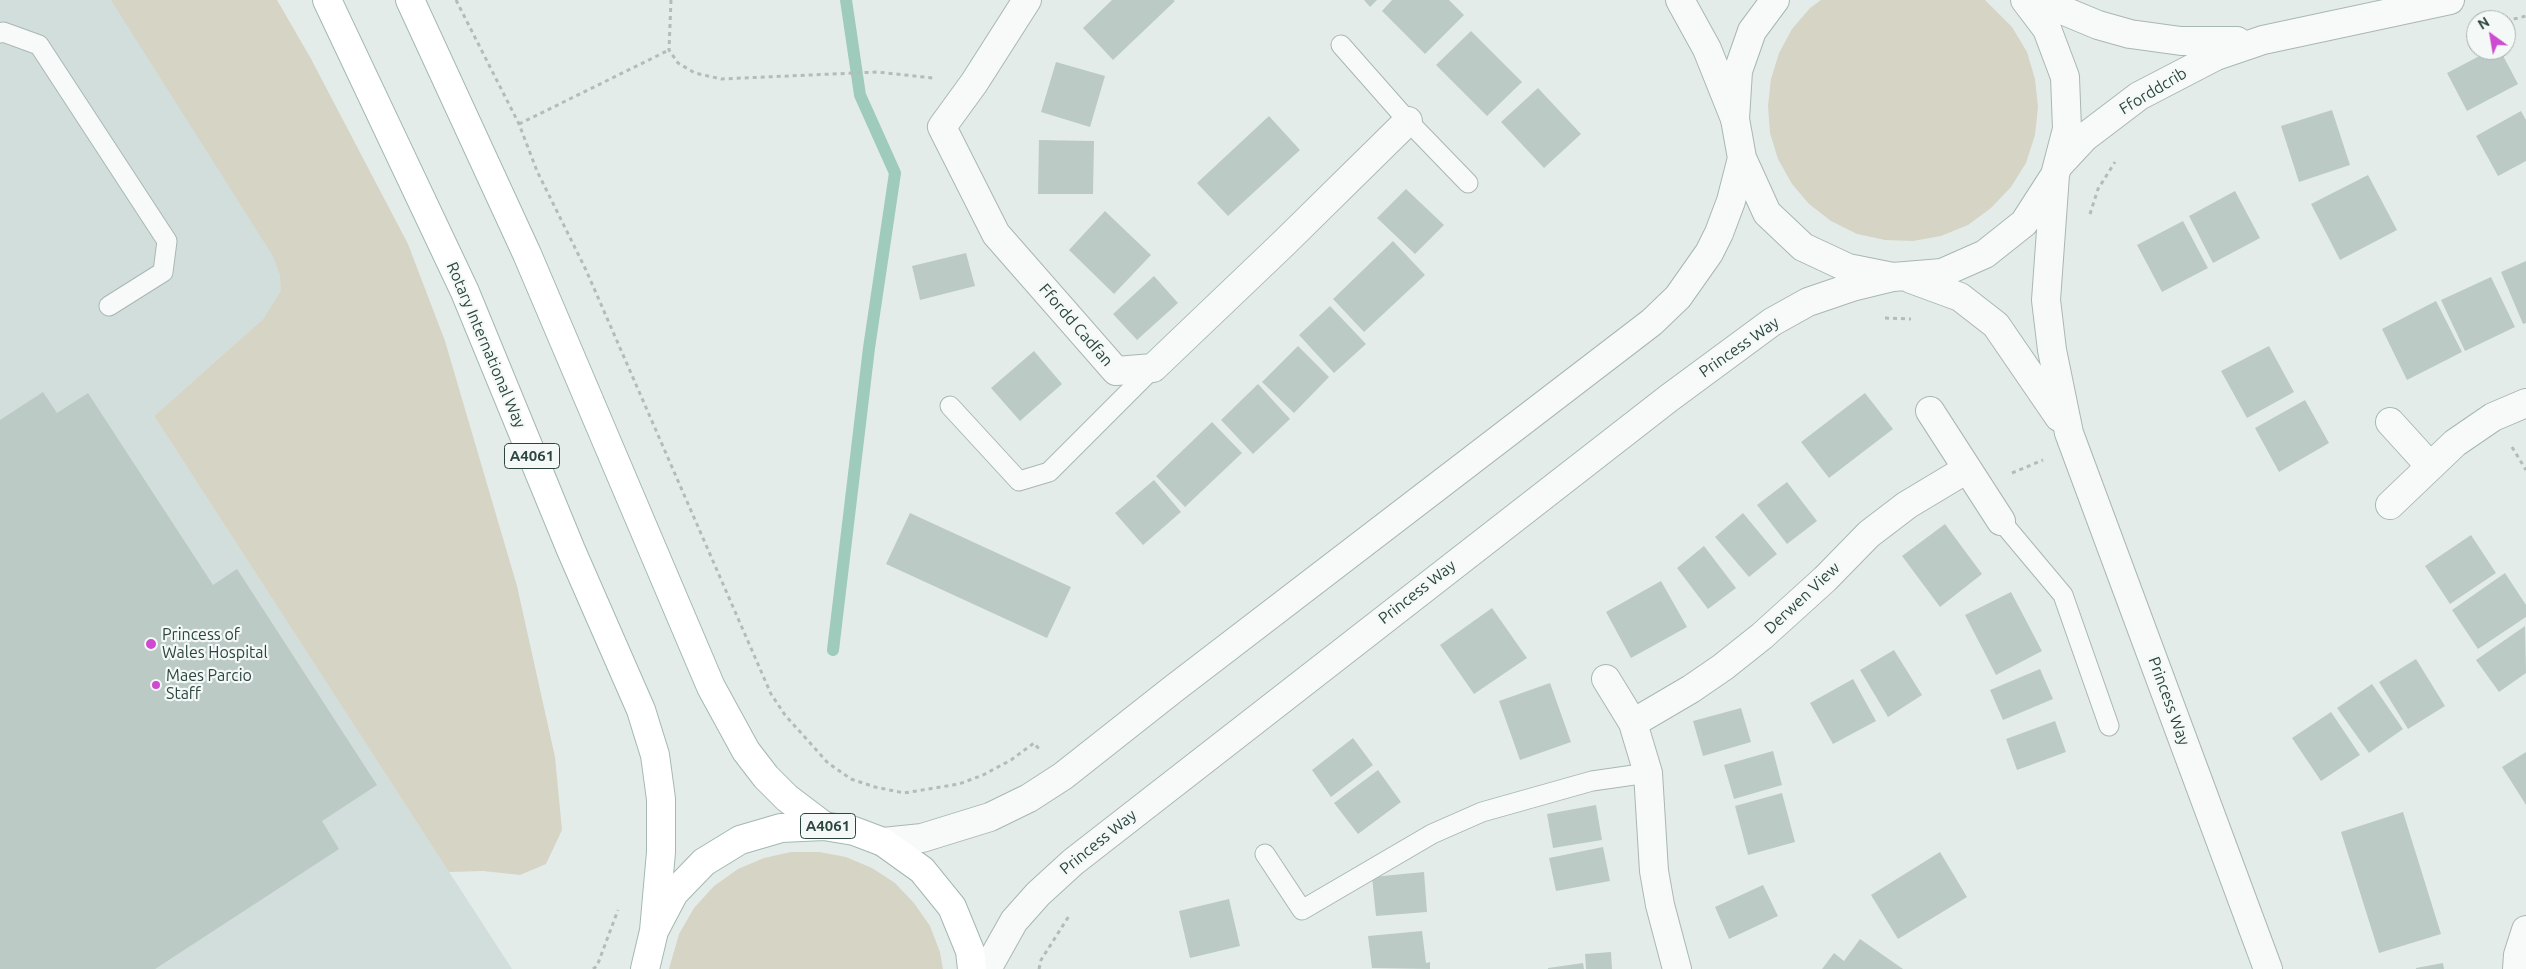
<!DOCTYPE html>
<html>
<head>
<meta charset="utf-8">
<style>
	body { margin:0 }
	#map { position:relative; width:2526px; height:969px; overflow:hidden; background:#e4ecea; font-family:Ubuntu,sans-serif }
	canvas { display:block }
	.north { position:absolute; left:2466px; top:10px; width:50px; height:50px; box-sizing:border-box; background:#f4f9f7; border:1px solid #a4b1ad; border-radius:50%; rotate:328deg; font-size:14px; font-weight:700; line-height:20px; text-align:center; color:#2b453f }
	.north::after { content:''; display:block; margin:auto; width:18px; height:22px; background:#ce4ad0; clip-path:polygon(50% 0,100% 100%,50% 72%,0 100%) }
</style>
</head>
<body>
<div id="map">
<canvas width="2526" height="969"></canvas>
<div class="north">N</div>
</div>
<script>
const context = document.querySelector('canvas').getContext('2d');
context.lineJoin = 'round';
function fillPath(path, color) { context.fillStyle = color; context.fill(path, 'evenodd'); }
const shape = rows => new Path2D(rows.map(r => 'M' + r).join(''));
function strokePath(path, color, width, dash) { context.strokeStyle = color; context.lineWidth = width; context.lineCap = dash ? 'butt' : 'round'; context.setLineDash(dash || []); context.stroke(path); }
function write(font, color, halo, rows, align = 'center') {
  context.font = font + ' Ubuntu,sans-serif'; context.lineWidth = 4.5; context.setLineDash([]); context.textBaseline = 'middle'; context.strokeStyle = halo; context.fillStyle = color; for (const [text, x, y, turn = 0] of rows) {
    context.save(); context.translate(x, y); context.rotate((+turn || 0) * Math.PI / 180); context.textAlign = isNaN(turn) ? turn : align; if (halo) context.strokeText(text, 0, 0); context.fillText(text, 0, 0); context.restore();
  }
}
fillPath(shape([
	[0,0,151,0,299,240,282,302,154,416,512,969,0,969]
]), '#d2dedb');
fillPath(shape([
	[111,0,277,0,310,57,408,244,445,341,517,586,555,757,562,830,546,864,520,875,483,871,449,872,154,416,264,318,281,291,280,275,273,256],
	[1821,0,1985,0,2012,27,2027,52,2035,79,2038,107,2035,135,2026,163,2011,187,1991,208,1968,225,1941,236,1913,241,1885,240,1857,234,1831,221,1809,204,1792,184,1778,159,1770,133,1768,106,1771,79,1779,53,1792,29,1810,8],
	[791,852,819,852,846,857,872,868,895,883,914,903,930,926,940,952,943,969,669,969,679,934,694,908,714,886,738,869,764,858]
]), '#d6d4c5');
strokePath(shape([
	[833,650,869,348,895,173,860,95,846,0]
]), '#9fcbbc', 12);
fillPath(shape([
	[1112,0,1173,0,1175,1,1113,60,1083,28],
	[1364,0,1377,0,1370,7],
	[1392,0,1449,0,1464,15,1425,54,1382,11],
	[1471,31,1522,82,1487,116,1436,65],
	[2491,50,2500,50,2518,84,2467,111,2447,73],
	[1056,62,1105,76,1090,127,1041,112],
	[1538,88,1581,134,1544,168,1501,122],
	[2332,110,2350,165,2299,182,2281,126],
	[2521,111,2526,120,2526,161,2498,176,2476,136],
	[1269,116,1300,150,1228,216,1197,183],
	[1039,140,1094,141,1093,194,1038,194],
	[2368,175,2397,230,2340,260,2311,204],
	[1406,189,1444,225,1415,254,1377,218],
	[2235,191,2260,238,2213,263,2189,216],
	[1105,211,1151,255,1114,294,1069,250],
	[2183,221,2208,268,2162,292,2137,245],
	[1393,241,1425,275,1364,332,1333,299],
	[966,253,975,286,920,300,912,266],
	[2526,261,2526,323,2523,324,2501,272],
	[1154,276,1178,303,1137,340,1113,314],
	[2491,277,2515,327,2465,351,2441,300],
	[2436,301,2462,352,2407,380,2382,329],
	[1330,306,1366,344,1334,373,1299,335],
	[1298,346,1329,377,1294,413,1262,382],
	[2269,346,2294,392,2247,418,2221,371],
	[1034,351,1062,384,1020,421,991,388],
	[1258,384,1290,419,1253,454,1221,420],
	[43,392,57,413,88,393,213,585,237,569,377,785,322,821,339,849,155,969,0,969,0,420],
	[1865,393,1893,429,1829,478,1801,442],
	[2305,400,2329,443,2279,472,2255,428],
	[1212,422,1242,453,1185,507,1156,476],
	[1154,480,1181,512,1143,545,1115,513],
	[1787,482,1817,521,1787,544,1757,505],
	[910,513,1071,587,1047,638,886,564],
	[1743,513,1777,554,1749,577,1715,537],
	[1945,524,1982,574,1940,607,1902,556],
	[2471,535,2496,573,2450,604,2425,566],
	[1704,546,1736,588,1708,609,1677,568],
	[2505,573,2526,605,2526,617,2478,649,2452,610],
	[1661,581,1687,627,1631,658,1606,612],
	[2011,592,2042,651,1996,675,1965,615],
	[1492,608,1527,658,1474,694,1440,645],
	[2525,626,2526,673,2499,692,2476,660],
	[1894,650,1922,695,1888,717,1860,670],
	[2416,659,2445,706,2408,729,2379,682],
	[2040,669,2053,699,2003,720,1990,690],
	[1853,679,1876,721,1833,744,1810,703],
	[1550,683,1571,742,1520,760,1499,701],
	[2372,684,2403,729,2369,753,2337,708],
	[1741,708,1751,742,1703,756,1693,721],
	[2331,712,2360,755,2321,781,2292,738],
	[2055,721,2066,752,2017,770,2006,739],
	[1353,738,1373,765,1331,797,1312,770],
	[1773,751,1782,785,1734,799,1724,765],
	[2526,752,2526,805,2502,767],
	[1378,770,1401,802,1358,834,1334,803],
	[1782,793,1795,842,1748,855,1735,806],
	[1596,805,1602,840,1553,848,1547,814],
	[2403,812,2441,934,2379,953,2341,832],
	[1603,847,1610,881,1556,891,1549,858],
	[1940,852,1967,897,1898,939,1871,895],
	[1424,872,1427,912,1376,916,1372,877],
	[1763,885,1778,916,1729,939,1715,907],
	[1229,899,1240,946,1190,958,1179,911],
	[1422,931,1426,963,1430,962,1430,969,1372,968,1368,936],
	[1860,939,1903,969,1822,969,1834,953,1844,961],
	[1611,952,1612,969,1586,969,1585,954],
	[1583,963,1584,969,1548,969,1548,968],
	[2443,963,2444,969,2416,969,2416,968]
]), '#bbcac5');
const service = shape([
	[0,33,3,32,39,45,167,241,163,272,109,306],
	[1341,45,1408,121,1468,183],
	[950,406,1019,481,1049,472,1153,368],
	[2001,521,2063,595,2109,726],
	[1265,854,1302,910,1432,834,1482,812,1592,781,1648,773]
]);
const minor = shape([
	[1027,0,974,83,942,127,996,234,1116,371,1153,368,1283,244,1408,121],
	[1680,0,1707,49,1735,119],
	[2038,0,2098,25,2130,34,2181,41,2237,41],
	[2058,166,2085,137,2139,96,2216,56,2263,40,2450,0],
	[1930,411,2001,521],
	[2390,422,2430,466],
	[2390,505,2455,443,2493,417,2526,403],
	[1606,679,1633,723,1648,773,1654,871,1660,905,1677,969],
	[1633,723,1691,689,1723,667,1762,636,1825,579,1869,534,1907,505,1967,469],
	[2517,969,2518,955,2526,930]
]);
const tertiary = shape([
	[1775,0,1752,31,1738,71,1735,119,1742,158,1767,213,1803,247,1848,268,1893,277,1942,273,1985,254,2024,223,2055,175,2067,129,2065,77,2047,29,2025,0],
	[2055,175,2046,300,2052,350,2069,433,2268,969],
	[1911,279,1960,297,1996,325,2059,417],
	[883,842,922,838,990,817,1029,798,1063,776,1172,690,1652,322,1678,297,1709,253,1719,233,1731,201,1742,158],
	[987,969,1014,921,1038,894,1073,862,1669,398,1772,322,1808,302,1852,287,1893,277]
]);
const primary = shape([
	[327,0,465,292,571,550,641,710,655,755,661,799,661,852,654,931],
	[410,0,527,254,711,687,746,751,766,777,787,798,824,826],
	[645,969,654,931,674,893,704,862,740,840,781,828,824,826,854,831,883,842,922,870,952,907,970,951,972,969]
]);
strokePath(service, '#a9b7b3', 21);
strokePath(minor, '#a9b7b3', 30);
strokePath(tertiary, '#a9b7b3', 30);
strokePath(primary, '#a3b8b2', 30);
strokePath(shape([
	[456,0,519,124,537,171,586,270,771,694,785,715,828,763,851,779,875,787,904,793,959,784,983,775,1011,760,1034,743,1039,749],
	[671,0,669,50,678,63,695,73,721,79,877,72,933,78],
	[2506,21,2526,16],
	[519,124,669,50],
	[2090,214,2098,189,2115,162],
	[1885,318,1911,319],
	[2512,447,2526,470],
	[2012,473,2043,460],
	[593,969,597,966,618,910],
	[1039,969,1041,960,1069,916]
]), '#b2bcba', 3, [4, 4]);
strokePath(service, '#f7faf9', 19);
strokePath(minor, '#f7faf9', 28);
strokePath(tertiary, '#f7faf9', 28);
strokePath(primary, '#fff', 28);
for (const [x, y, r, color] of [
	[151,644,6,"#ce4ad0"],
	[156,685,5,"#ce4ad0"]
]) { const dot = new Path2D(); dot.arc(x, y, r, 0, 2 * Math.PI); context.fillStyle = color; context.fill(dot); strokePath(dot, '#f4f9f7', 2); }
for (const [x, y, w] of [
	[532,456,55],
	[828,826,55]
]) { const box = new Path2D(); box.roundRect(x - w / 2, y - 12.5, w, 25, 4); context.fillStyle = '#f4f9f7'; context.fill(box); strokePath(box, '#2b453f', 1); }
write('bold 15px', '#2b453f', null, [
	["A4061",532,456],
	["A4061",828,826]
]);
write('16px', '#2b453f', '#f4f9f7', [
	["Fforddcrib",2153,91,-31],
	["Ffordd Cadfan",1076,325,49],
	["Rotary International Way",486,345,67],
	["Princess Way",1739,347,-35],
	["Princess Way",1417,592,-38],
	["Derwen View",1802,598,-43],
	["Princess Way",2169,701,70],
	["Princess Way",1098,842,-39]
]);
write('16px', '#2b453f', '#f4f9f7', [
	["Princess of",162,635],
	["Wales Hospital",162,653],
	["Maes Parcio",166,676],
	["Staff",166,694]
], 'left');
</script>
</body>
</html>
